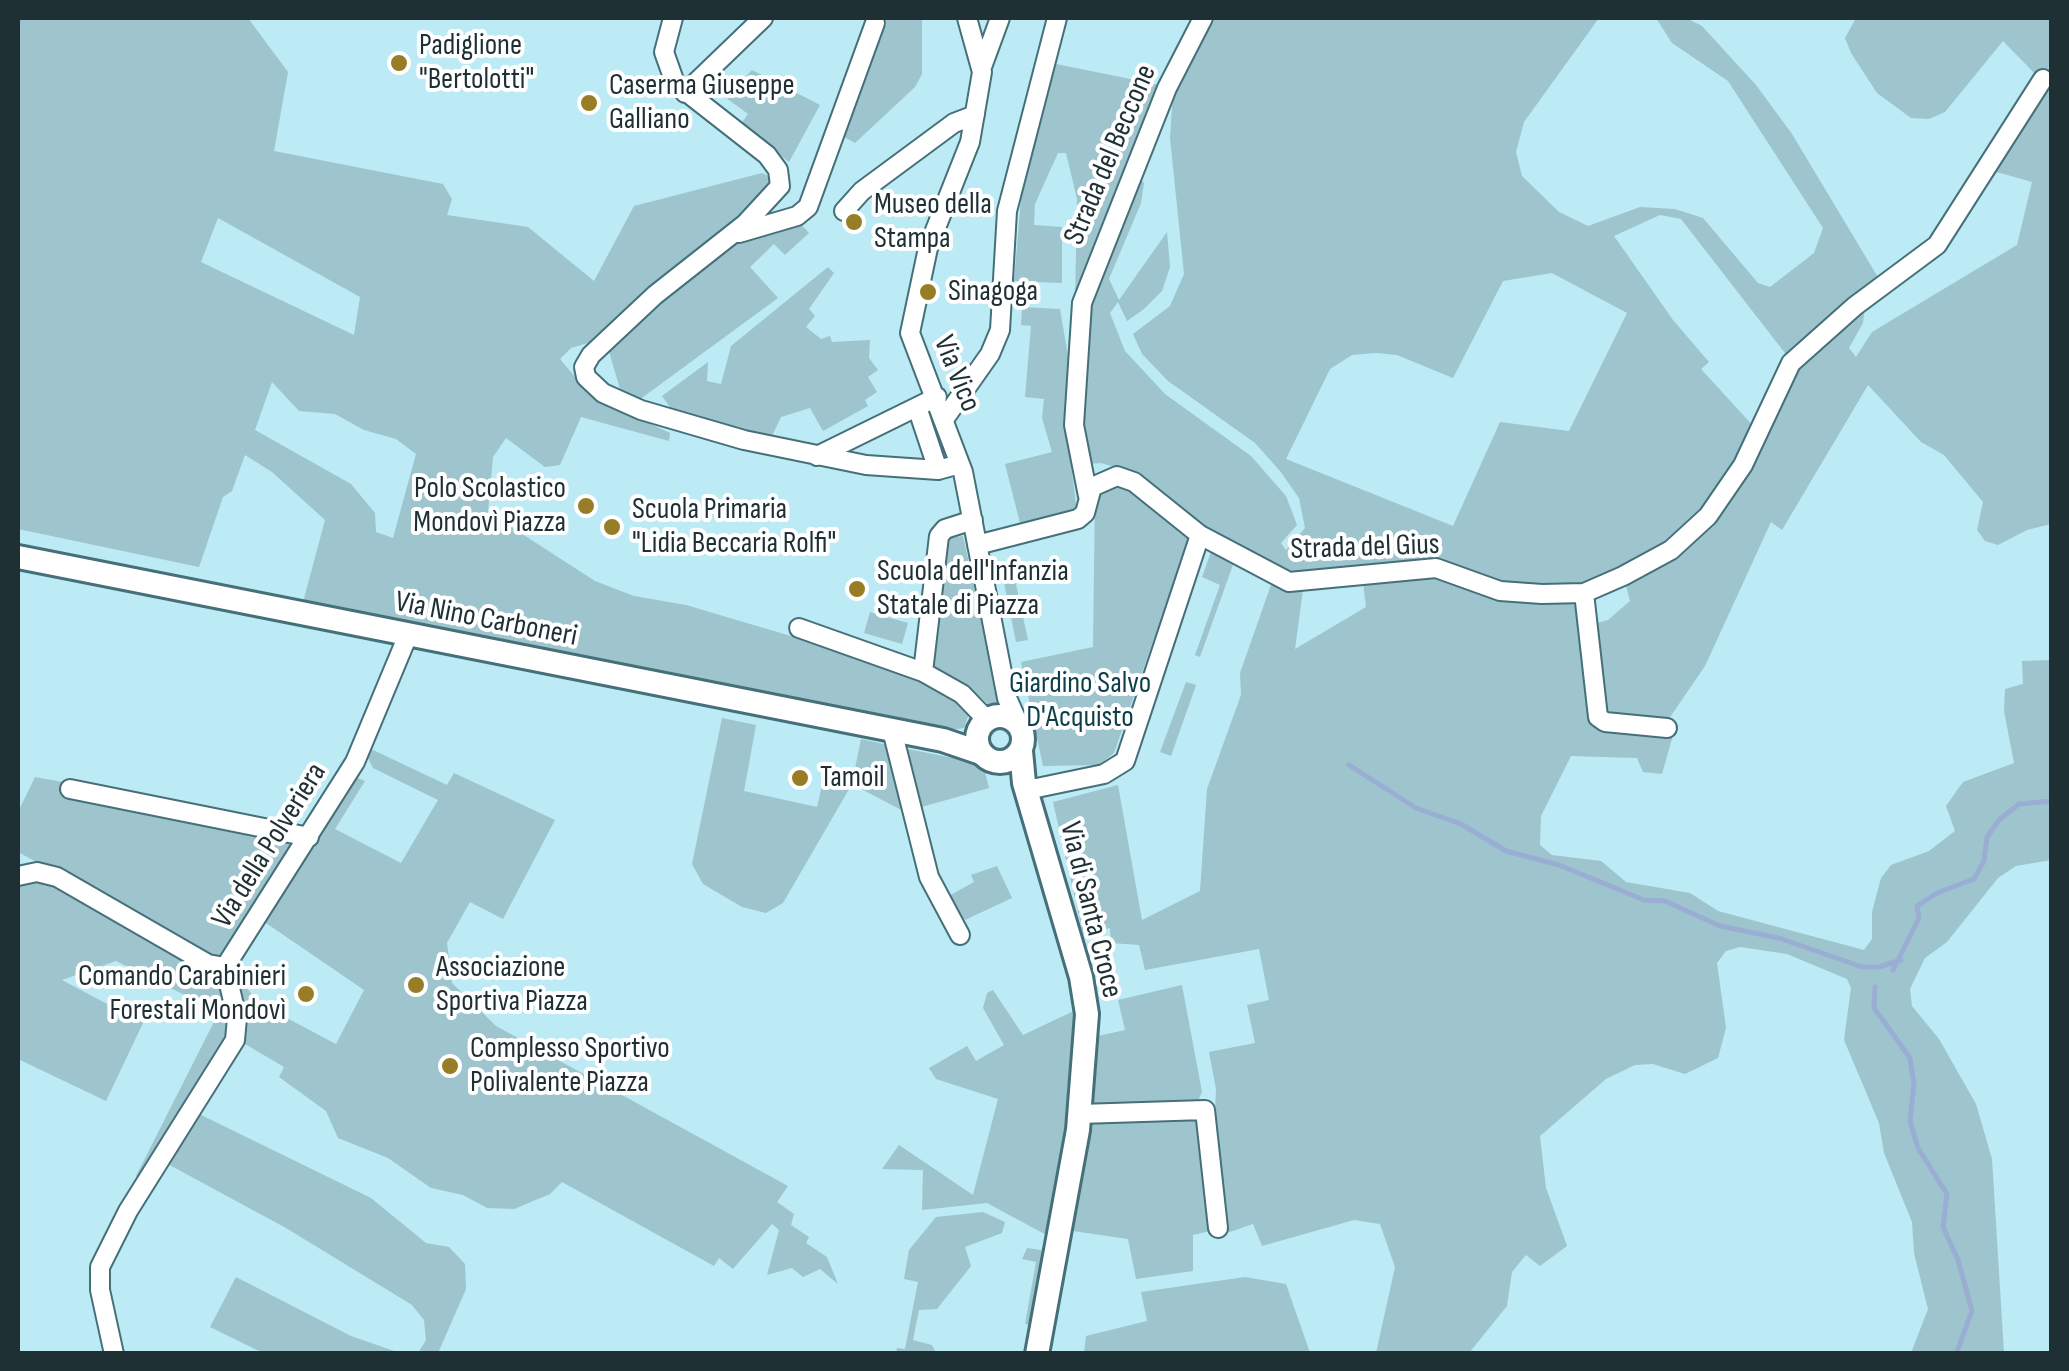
<!DOCTYPE html>
<html>
<head>
<meta charset="utf-8">
<style>
	body { margin:0 }
	#map { position:relative; width:2069px; height:1371px; overflow:hidden; background:#bceaf5; font-family:"Sofia Sans Condensed",sans-serif }
	canvas { display:block }
	.frame { position:absolute; inset:0; border:20px solid #1e3034; pointer-events:none }
</style>
</head>
<body>
<div id="map">
<canvas width="2069" height="1371"></canvas>
<div class="frame"></div>
</div>
<script>
const context = document.querySelector('canvas').getContext('2d');
context.lineJoin = 'round';
function fillPath(path, color) { context.fillStyle = color; context.fill(path, 'evenodd'); }
const shape = rows => new Path2D(rows.map(r => 'M' + r).join(''));
function strokePath(path, color, width, dash) { context.strokeStyle = color; context.lineWidth = width; context.lineCap = dash ? 'butt' : 'round'; context.setLineDash(dash || []); context.stroke(path); }
function write(font, color, halo, rows, align = 'center') {
  context.font = font + ' "Sofia Sans Condensed",sans-serif'; context.lineWidth = 8; context.setLineDash([]); context.textBaseline = 'middle'; context.strokeStyle = halo; context.fillStyle = color; for (const [text, x, y, turn = 0] of rows) {
    context.save(); context.translate(x, y); context.rotate((+turn || 0) * Math.PI / 180); context.textAlign = isNaN(turn) ? turn : align; if (halo) context.strokeText(text, 0, 0); context.fillText(text, 0, 0); context.restore();
  }
}
fillPath(shape([
	[18,18,248,18,288,72,274,151,443,184,452,199,447,215,528,227,594,281,634,206,762,173,770,177,770,192,601,339,571,348,560,359,591,396,670,433,669,441,581,417,560,465,545,467,506,438,493,457,488,512,595,581,634,596,686,605,821,645,912,676,957,700,969,714,964,728,941,731,302,606,325,520,272,472,245,455,232,491,223,497,199,567,18,529],
	[218,218,360,297,354,335,201,262],
	[272,382,299,411,335,414,364,430,396,439,416,454,393,538,376,532,375,513,351,484,255,430],
	[880,18,922,18,922,74,915,87,855,143,839,134],
	[1211,18,1599,18,1524,122,1516,152,1522,176,1559,212,1588,226,1640,207,1675,209,1703,218,1758,283,1770,287,1814,253,1823,228,1728,81,1672,43,1656,18,1686,18,1702,26,1756,85,1792,134,1879,279,1788,357,1681,219,1660,215,1614,236,1673,320,1709,362,1701,369,1756,429,1717,496,1659,552,1575,588,1508,587,1441,563,1294,577,1217,539,1129,471,1101,463,1087,464,1081,425,1090,303,1140,178,1144,183,1141,203,1109,279,1119,300,1167,232,1170,267,1162,291,1144,309,1127,321,1118,302,1110,313,1125,351,1165,394,1251,456,1286,496,1297,525,1281,543,1286,550,1305,528,1299,498,1280,471,1255,443,1168,381,1142,354,1133,334,1170,306,1184,274,1170,138,1173,93],
	[1552,273,1627,313,1569,431,1500,422,1453,526,1286,459,1330,369,1352,355,1376,353,1397,355,1453,378,1503,281],
	[1856,18,2051,18,2048,85,2052,87,2051,524,2027,530,1998,545,1985,541,1977,530,1983,502,1944,455,1921,442,1868,385,1782,530,1771,522,1705,666,1666,723,1603,715,1594,624,1608,620,1630,601,1625,582,1684,549,1794,365,1865,306,1863,323,1849,348,1856,357,1872,332,2017,245,2032,182,1993,171,2038,77,2003,41,1945,112,1929,119,1911,118,1877,93,1851,53,1845,38],
	[1051,63,1160,85,1075,301,1077,199,1066,153,1058,153,1035,204,1034,225,1062,227,1062,283,1014,281,1021,199,1017,197,1034,145],
	[752,70,820,105,789,162,741,124,748,114,725,97],
	[798,221,809,233,785,255,774,244,750,267,778,298,639,400,620,389,608,348,658,299,728,243],
	[828,267,834,273,809,309,815,316,806,327,821,339,830,336,832,342,870,340,869,358,878,370,868,377,877,392,865,400,868,406,823,431,810,408,781,417,770,440,674,413,662,396,708,362,707,381,721,384,731,346],
	[1022,307,1060,309,1069,362,1069,449,1077,512,1021,527,1005,464,1052,452,1042,418,1044,399,1025,397,1031,326,1021,325],
	[1123,483,1190,535,1114,753,1099,765,1043,766,1021,662,1093,647,1095,494],
	[963,536,1001,709,997,712,971,689,931,666,945,545,950,538],
	[1212,549,1234,562,1200,657,1195,655,1220,585,1202,577],
	[1011,561,1028,640,1016,642,1000,563],
	[1433,573,1579,598,1592,715,1674,732,1662,774,1643,772,1637,758,1571,756,1541,816,1540,845,1552,855,1601,861,1626,882,1690,893,1718,911,1864,950,1872,939,1872,912,1881,878,1891,865,1929,851,1955,831,1946,806,1963,782,2014,763,2004,711,2005,689,2023,684,2022,661,2051,660,2051,860,2016,866,1998,878,1947,942,1925,958,1910,989,1912,1006,1939,1039,1976,1104,1992,1159,2004,1353,1911,1353,1928,1309,1914,1253,1912,1222,1884,1153,1879,1123,1844,1040,1851,988,1847,979,1787,954,1740,947,1726,951,1717,963,1726,1028,1718,1058,1685,1074,1653,1064,1635,1065,1606,1079,1540,1136,1546,1188,1567,1246,1540,1266,1526,1255,1512,1272,1507,1306,1469,1353,1376,1353,1395,1267,1380,1224,1354,1220,1262,1246,1253,1224,1227,1233,1214,1134,1216,1089,1209,1052,1255,1043,1247,1005,1269,1000,1259,949,1145,970,1139,945,1111,943,1110,928,1083,934,1053,802,1118,785,1142,920,1200,891,1207,789,1241,695,1240,673,1272,582,1303,590,1295,649,1366,607,1363,582],
	[870,612,908,623,902,644,864,633],
	[1186,682,1196,685,1171,756,1160,752],
	[722,718,756,725,744,791,817,807,824,777,852,783,861,739,888,745,905,812,852,784,783,903,766,913,742,907,703,884,692,864],
	[903,748,983,764,989,788,918,808],
	[371,749,447,785,454,773,555,820,503,919,470,902,447,943,452,983,496,1026,788,1186,777,1202,794,1214,791,1225,809,1237,806,1243,827,1257,838,1284,820,1269,803,1277,792,1268,767,1275,779,1230,772,1224,733,1269,719,1258,714,1266,562,1182,550,1194,514,1209,487,1208,463,1195,431,1188,388,1158,338,1138,326,1111,279,1077,284,1067,240,1041,235,986,239,980,262,1005,336,1044,364,990,263,921,355,777,365,781,335,829,401,863,438,800,373,768,368,758],
	[35,777,63,782,60,791,297,840,221,958,216,959,18,852,18,812],
	[997,866,1012,898,965,920,949,896,974,882,971,875],
	[28,878,57,884,223,979,232,1032,142,1179,136,1176,219,1012,116,961,62,980,143,1023,106,1101,18,1059,18,882],
	[1182,985,1202,1092,1196,1105,1090,1109,1098,1036,1125,1030,1118,1000],
	[993,990,1023,1035,1078,1009,1071,1124,1052,1238,987,1203,922,1210,923,1170,882,1169,899,1145,973,1195,998,1099,936,1079,929,1068,967,1046,976,1061,1004,1045,983,1008,987,993],
	[195,1112,371,1198,426,1243,449,1247,465,1264,466,1289,438,1353,418,1353,426,1340,424,1320,412,1305,286,1228,164,1162],
	[1198,1118,1210,1231,1193,1235,1193,1271,1136,1279,1128,1239,1073,1231,1089,1119],
	[983,1212,1005,1222,1002,1233,965,1247,971,1266,937,1309,919,1310,913,1340,932,1345,936,1353,896,1353,897,1348,905,1349,918,1282,904,1279,909,1250,936,1217],
	[1027,1248,1041,1250,1044,1257,1032,1325,1025,1324,1036,1262,1022,1259],
	[236,1277,351,1336,400,1353,263,1353,210,1327],
	[1245,1277,1286,1284,1310,1353,1084,1353,1086,1336,1147,1321,1141,1292]
]), '#9ec4cd');
strokePath(shape([
	[1349,765,1416,808,1461,824,1506,851,1559,865,1644,900,1665,901,1720,926,1779,938,1862,967,1879,967,1901,960],
	[1893,970,1919,918,1917,906,1937,893,1974,879,1984,861,1987,837,1999,820,2019,804,2052,801],
	[1875,987,1874,1008,1910,1058,1914,1084,1910,1121,1918,1148,1947,1194,1943,1227,1958,1260,1972,1311,1956,1354]
]), '#9aaed4', 5);
const minor = shape([
	[673,18,664,52,675,83,767,155,778,170,780,186,745,224,655,295,591,355,584,367,586,377,603,393,641,410,744,440,866,465,938,470,960,464],
	[967,18,982,72,970,142,928,248,910,333,963,472,1007,698,1019,725],
	[982,67,1000,18],
	[685,93,763,18],
	[844,211,862,191,954,123,975,115],
	[739,233,797,216,808,207,875,23],
	[917,407,938,470],
	[945,418,990,354,1000,330,1007,211,1057,18],
	[817,456,937,397],
	[1088,496,1074,425,1082,303,1167,88,1203,18],
	[977,545,1078,519,1085,513,1092,487,1117,476,1134,482,1200,535,1289,582,1436,568,1500,591,1542,594,1584,593,1623,576,1671,550,1708,516,1743,465,1791,363,1855,306,1937,245,2043,79],
	[1584,593,1598,717,1605,722,1667,728],
	[799,628,923,672,962,694,987,720],
	[923,672,939,536,945,529,973,520],
	[892,730,929,877,960,935],
	[70,789,309,837],
	[1027,790,1104,774,1125,761,1200,535],
	[18,876,37,872,57,877,208,964,225,967],
	[225,967,355,762,408,635],
	[1080,1114,1205,1110,1218,1228],
	[114,1354,100,1290,100,1267,128,1211,235,1040,237,1018,225,967]
]);
const major = shape([
	[18,557,943,740,981,753],
	'977 739a23 23 0 1 1 46 0a23 23 0 1 1-46 0Z',
	[1021,751,1024,783,1081,977,1087,1014,1078,1130,1037,1354]
]);
strokePath(minor, '#45707a', 22);
strokePath(major, '#45707a', 28);
strokePath(minor, '#fff', 18);
strokePath(major, '#fff', 22);
for (const [x, y, r, color] of [
	[399,63,10,"#977d25"],
	[589,103,10,"#977d25"],
	[854,222,10,"#977d25"],
	[928,292,10,"#977d25"],
	[586,506,10,"#977d25"],
	[612,527,10,"#977d25"],
	[857,589,10,"#977d25"],
	[800,778,10,"#977d25"],
	[416,985,10,"#977d25"],
	[306,994,10,"#977d25"],
	[450,1066,10,"#977d25"]
]) { const dot = new Path2D(); dot.arc(x, y, r, 0, 2 * Math.PI); context.fillStyle = color; context.fill(dot); strokePath(dot, '#fff', 4); }
write('30px', '#1e3034', '#fff', [
	["Padiglione",419,46],
	["\"Bertolotti\"",419,80],
	["Caserma Giuseppe",609,86],
	["Galliano",609,120],
	["Museo della",874,205],
	["Stampa",874,239],
	["Sinagoga",948,292],
	["Polo Scolastico",566,489,"right"],
	["Mondovì Piazza",566,523,"right"],
	["Scuola Primaria",632,510],
	["\"Lidia Beccaria Rolfi\"",632,544],
	["Scuola dell'Infanzia",877,572],
	["Statale di Piazza",877,606],
	["Tamoil",820,778],
	["Associazione",436,968],
	["Sportiva Piazza",436,1002],
	["Comando Carabinieri",286,977,"right"],
	["Forestali Mondovì",286,1011,"right"],
	["Complesso Sportivo",470,1049],
	["Polivalente Piazza",470,1083]
], 'left');
write('30px', '#1e3034', '#fff', [
	["Strada del Beccone",1111,155,-67],
	["Via Vico",956,374,68],
	["Strada del Gius",1365,548,-2],
	["Via Nino Carboneri",486,620,11],
	["Via della Polveriera",270,846,-58],
	["Via di Santa Croce",1090,910,76]
]);
write('30px', '#0c3f49', '#fff', [
	["Giardino Salvo",1080,684],
	["D'Acquisto",1080,718]
]);
</script>
</body>
</html>
